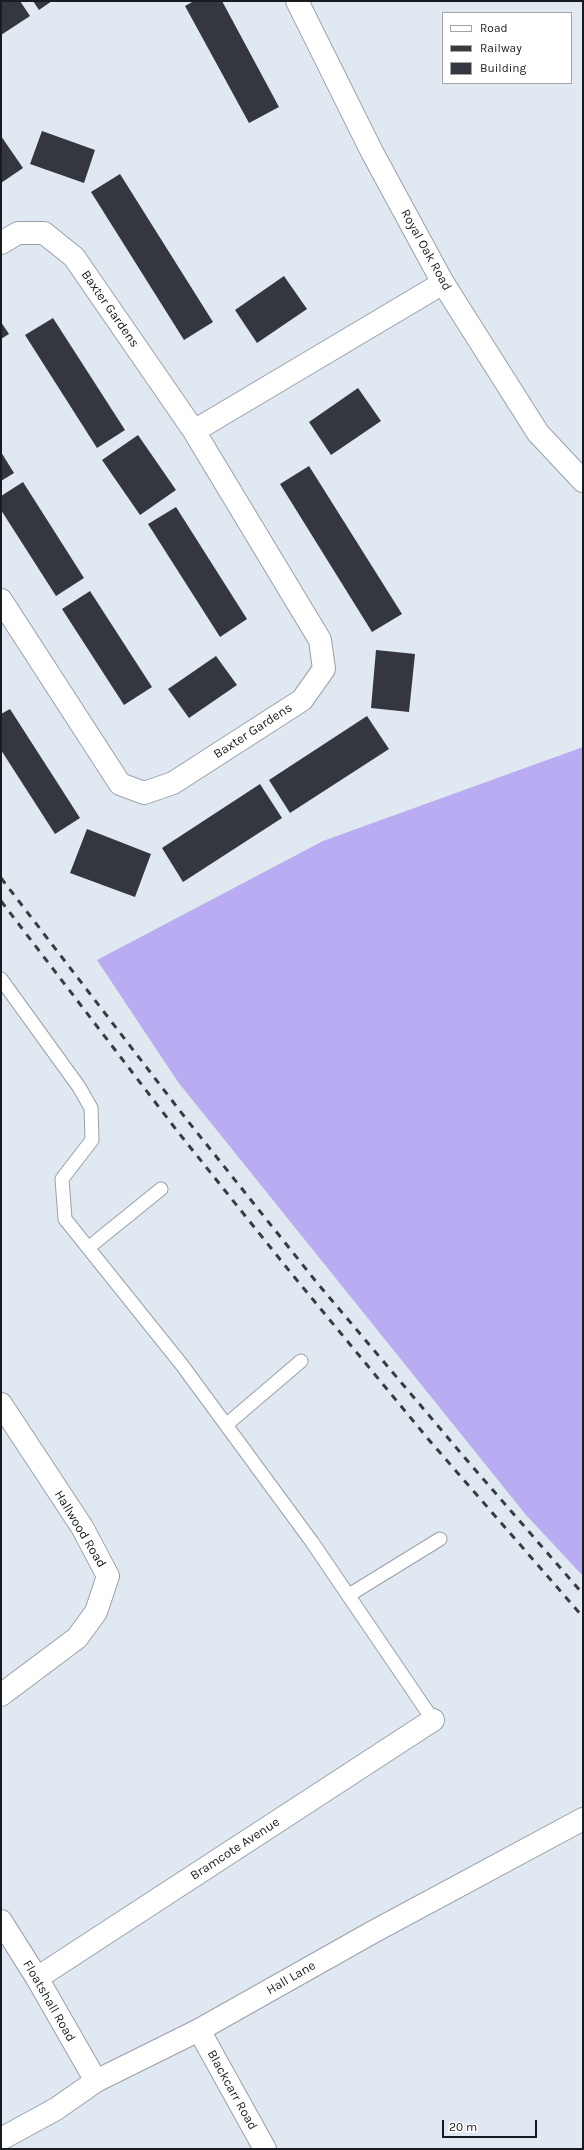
<!DOCTYPE html>
<html>
<head>
<meta charset="utf-8">
<style>
	body { margin:0 }
	#map { position:relative; width:584px; height:2150px; overflow:hidden; background:#e0e8f2; font-family:Karla,sans-serif }
	canvas { display:block }
	.frame { position:absolute; inset:0; border:2px solid #181b1f; pointer-events:none }
	.legend { position:absolute; left:442px; top:12px; width:130px; height:72px; box-sizing:border-box; background:#fff; border:1px solid #a3a4a5; margin:0; padding:5px 7px; list-style:none; font-size:12px; color:#181b1f }
	.legend li { display:flex; align-items:center; gap:8px; height:20px }
	.legend b { width:20px; border:1px solid #a3a4a5 }
	.scale { position:absolute; left:442px; top:2120px; width:95px; height:18px; box-sizing:border-box; border:2px solid #181b1f; border-top:0; padding-left:5px; font-size:12px; line-height:14px; white-space:nowrap; color:#181b1f; -webkit-text-stroke:3px #fff; paint-order:stroke }
</style>
</head>
<body>
<div id="map">
<canvas width="584" height="2150"></canvas>
<div class="frame"></div>
<ul class="legend">
<li><b style="height:5px;background:#fff"></b>Road</li>
<li><b style="height:5px;background:#383c41"></b>Railway</li>
<li><b style="height:11px;background:#343740"></b>Building</li>
</ul>
<div class="scale">20 m</div>
</div>
<script>
const context = document.querySelector('canvas').getContext('2d');
context.lineJoin = 'round';
function fillPath(path, color) { context.fillStyle = color; context.fill(path, 'evenodd'); }
const shape = rows => new Path2D(rows.map(r => 'M' + r).join(''));
function strokePath(path, color, width, dash) { context.strokeStyle = color; context.lineWidth = width; context.lineCap = dash ? 'butt' : 'round'; context.setLineDash(dash || []); context.stroke(path); }
function write(font, color, halo, rows, align = 'center') {
  context.font = font + ' Karla,sans-serif'; context.lineWidth = 4; context.setLineDash([]); context.textBaseline = 'middle'; context.strokeStyle = halo; context.fillStyle = color; for (const [text, x, y, turn = 0] of rows) {
    context.save(); context.translate(x, y); context.rotate((+turn || 0) * Math.PI / 180); context.textAlign = isNaN(turn) ? turn : align; if (halo) context.strokeText(text, 0, 0); context.fillText(text, 0, 0); context.restore();
  }
}
fillPath(shape([
	[583,747,583,1576,526,1515,178,1082,97,960,323,841]
]), '#baacf3');
fillPath(shape([
	[1,1,20,1,30,16,1,35],
	[33,1,52,1,39,10],
	[194,1,222,1,279,107,249,123,185,6],
	[42,131,95,150,84,183,30,164],
	[1,136,23,168,1,183],
	[120,174,213,322,184,340,91,192],
	[284,276,307,309,257,343,235,310],
	[53,318,125,430,97,448,25,335],
	[1,322,9,334,1,339],
	[358,388,381,421,331,455,309,422],
	[138,435,176,490,140,515,102,460],
	[1,452,14,473,1,481],
	[309,466,402,614,372,632,280,484],
	[23,482,84,578,56,596,1,510,1,496],
	[176,507,247,619,220,637,148,524],
	[90,591,152,687,124,705,62,609],
	[376,650,415,654,409,712,371,708],
	[216,656,237,685,189,718,168,689],
	[10,709,80,818,55,834,1,750,1,714],
	[367,716,389,749,290,813,269,780],
	[260,784,282,818,183,882,162,848],
	[87,829,151,854,135,897,70,873]
]), '#343740');
const lane = shape([
	[1,979,79,1087,91,1108,92,1140,62,1179,65,1219,182,1365,312,1542,433,1720],
	[88,1248,161,1189],
	[226,1425,301,1361],
	[349,1595,440,1539]
]);
const street = shape([
	[297,1,372,152,443,283,538,433,583,481],
	[1,243,18,233,44,233,74,257,194,431,320,640,324,669,302,700,173,783,144,793,120,784,1,600],
	[194,431,443,283],
	[1,1404,82,1527,108,1576,96,1612,77,1638,1,1695],
	[37,1978,433,1720],
	[199,2030,265,2149],
	[1,2139,56,2109,96,2081]
]);
const secondary = shape([
	[1,1921,37,1978,96,2081,199,2030,373,1932,583,1819]
]);
strokePath(lane, '#99a0aa', 15);
strokePath(street, '#99a0aa', 24);
strokePath(secondary, '#99a0aa', 24);
strokePath(lane, '#fff', 13);
strokePath(street, '#fff', 22);
strokePath(secondary, '#fff', 22);
strokePath(shape([
	[1,878,187,1120,318,1284,465,1458,583,1594],
	[1,901,178,1132,291,1273,429,1440,583,1617]
]), '#383c41', 3, [7, 7]);
write('13px', '#181b1f', '#fff', [
	["Royal Oak Road",426,250,61],
	["Baxter Gardens",110,309,55],
	["Baxter Gardens",253,731,-33],
	["Hallwood Road",80,1529,59],
	["Bramcote Avenue",235,1849,-33],
	["Hall Lane",291,1978,-30],
	["Floatshall Road",49,2001,60],
	["Blackcarr Road",232,2090,61]
]);
</script>
</body>
</html>
